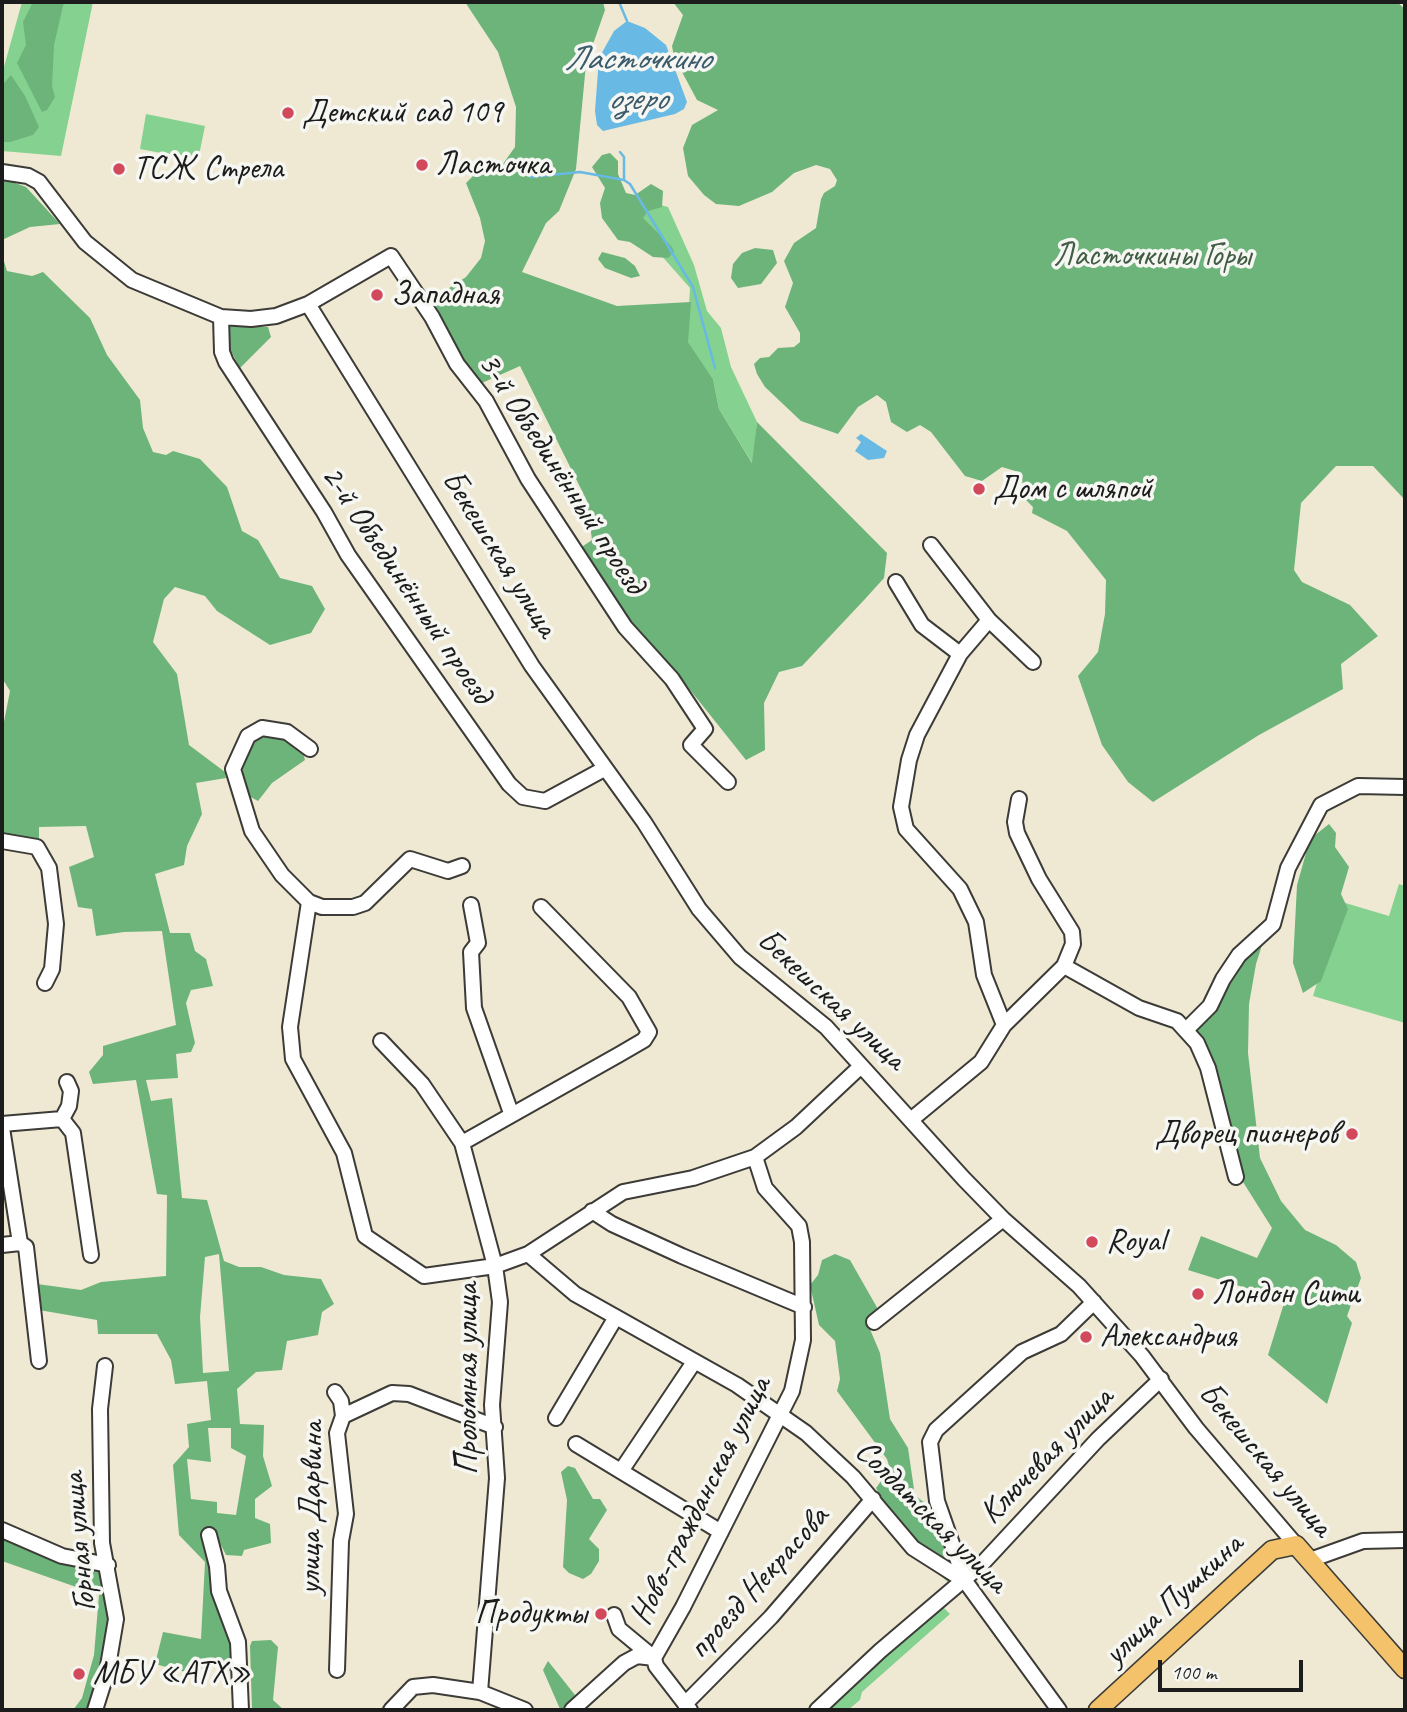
<!DOCTYPE html>
<html>
<head>
<meta charset="utf-8">
<style>
	body { margin:0 }
	#map { position:relative; width:1407px; height:1712px; overflow:hidden; background:#efe9d3; font-family:Caveat,sans-serif }
	canvas { display:block }
	.frame { position:absolute; inset:0; border:4px solid #1c1c1c; pointer-events:none }
	.scale { position:absolute; left:1158px; top:1660px; width:145px; height:32px; box-sizing:border-box; border:4px solid #1c1c1c; border-top:0; padding-left:9px; font-size:21px; line-height:24px; white-space:nowrap; color:#1c1c1c; -webkit-text-stroke:5px #f6f6f2; paint-order:stroke }
</style>
</head>
<body>
<div id="map">
<canvas width="1407" height="1712"></canvas>
<div class="frame"></div>
<div class="scale">100 m</div>
</div>
<script>
const context = document.querySelector('canvas').getContext('2d');
context.lineJoin = 'round';
function fillPath(path, color) { context.fillStyle = color; context.fill(path, 'evenodd'); }
const shape = rows => new Path2D(rows.map(r => 'M' + r).join(''));
function strokePath(path, color, width, dash) { context.strokeStyle = color; context.lineWidth = width; context.lineCap = dash ? 'butt' : 'round'; context.setLineDash(dash || []); context.stroke(path); }
function write(font, color, halo, rows, align = 'center') {
  context.font = font + ' Caveat,sans-serif'; context.lineWidth = 7; context.setLineDash([]); context.textBaseline = 'middle'; context.strokeStyle = halo; context.fillStyle = color; for (const [text, x, y, turn = 0] of rows) {
    context.save(); context.translate(x, y); context.rotate((+turn || 0) * Math.PI / 180); context.textAlign = isNaN(turn) ? turn : align; if (halo) context.strokeText(text, 0, 0); context.fillText(text, 0, 0); context.restore();
  }
}
fillPath(shape([
	[22,2,93,2,61,156,2,151,2,74],
	[146,114,205,126,198,160,140,149],
	[649,202,668,207,694,265,707,311,721,328,731,367,757,422,753,464,719,409,713,379,687,341,690,288,652,245,636,210],
	[1399,884,1405,886,1405,1023,1313,996,1342,902,1389,916],
	[943,1607,950,1614,862,1692,860,1700,848,1710,824,1710]
]), '#85d290');
fillPath(shape([
	[33,2,64,2,54,45,52,86,55,97,47,110,42,112,17,63,26,45,23,22],
	[465,2,603,2,605,10,586,64,576,169,559,211,546,223,522,272,617,306,691,302,688,342,713,379,719,409,752,463,757,422,887,553,884,578,865,599,802,666,779,672,764,703,765,750,746,760,679,676,672,679,577,550,592,540,587,501,520,366,473,387,423,305,466,277,481,258,485,241,480,218,466,183,473,176,500,168,515,147,516,107,498,52],
	[673,2,1397,2,1405,9,1405,500,1373,466,1336,466,1301,503,1294,570,1302,582,1350,605,1378,636,1341,664,1343,689,1259,735,1153,802,1128,782,1102,745,1078,676,1098,652,1105,614,1106,580,1067,531,1032,513,1033,507,1023,497,1022,473,1002,467,982,481,965,476,931,432,920,425,907,432,891,422,886,402,877,395,858,407,838,434,801,421,765,387,757,374,754,364,760,358,769,357,778,348,794,347,800,342,800,333,785,307,793,283,784,261,794,243,816,228,821,199,824,193,835,186,837,180,830,169,816,165,794,173,772,192,739,206,716,204,704,195,688,176,683,148,692,125,718,110,697,100,674,57,672,46,683,15],
	[11,75,25,96,39,127,33,135,10,142,2,142,2,95,4,83],
	[610,153,618,161,618,174,626,193,635,195,651,184,663,191,662,207,648,211,643,218,672,247,674,252,668,258,653,257,630,242,618,240,602,218,600,203,605,188,592,167,602,155],
	[2,178,26,187,60,224,30,227,2,240],
	[755,248,773,250,777,263,761,284,738,288,731,278,733,264,742,253],
	[602,252,625,258,635,266,640,276,631,278,605,268,598,259],
	[2,255,7,271,32,276,43,272,90,318,107,355,140,400,143,428,153,452,166,455,173,451,200,459,227,487,242,531,258,540,280,578,312,586,325,609,311,633,270,645,217,611,205,596,175,587,164,599,153,642,177,674,189,745,225,772,226,778,196,783,202,814,187,846,184,865,155,874,170,933,190,933,195,951,206,959,213,986,191,990,186,1003,195,1043,191,1052,176,1054,178,1078,146,1080,151,1101,172,1098,182,1198,207,1200,224,1261,239,1267,261,1267,284,1275,321,1279,334,1304,322,1312,318,1335,287,1341,282,1370,256,1372,237,1389,240,1424,264,1425,263,1456,272,1486,255,1499,255,1518,270,1524,271,1543,244,1550,242,1556,226,1555,216,1535,208,1527,203,1532,234,1643,237,1671,229,1671,229,1663,211,1662,210,1669,186,1667,185,1672,155,1664,163,1632,201,1639,205,1562,179,1535,173,1465,189,1447,187,1424,211,1420,207,1381,175,1384,171,1360,157,1334,98,1334,97,1320,39,1310,37,1284,81,1290,101,1282,166,1276,167,1195,157,1194,136,1080,93,1084,89,1072,103,1055,103,1046,176,1025,162,931,124,932,96,936,92,909,78,907,69,867,94,857,86,826,39,827,39,842,2,837,2,732,10,691,2,678],
	[219,1254,229,1371,203,1373,200,1317,205,1257],
	[208,1428,231,1428,231,1448,246,1456,236,1515,217,1513,217,1502,191,1499,187,1459,211,1462],
	[229,326,268,327,271,337,240,368,225,340],
	[270,735,287,739,303,753,305,760,272,783,258,801,245,794,242,764,255,740],
	[1329,824,1336,833,1335,847,1349,867,1341,894,1348,909,1321,981,1303,993,1293,963,1297,885,1310,839],
	[1265,936,1256,964,1249,1004,1248,1053,1260,1158,1281,1201,1305,1230,1336,1245,1356,1262,1361,1278,1347,1316,1352,1323,1327,1404,1268,1355,1285,1300,1188,1270,1201,1236,1257,1258,1272,1228,1243,1182,1213,1070,1196,1031,1234,969],
	[835,1254,850,1260,879,1311,871,1319,869,1327,880,1353,890,1419,908,1448,915,1496,924,1502,941,1530,969,1554,971,1567,953,1586,930,1567,882,1499,876,1488,890,1469,887,1459,837,1391,840,1379,835,1341,819,1325,810,1285,818,1275,822,1260],
	[568,1466,575,1468,593,1499,600,1499,607,1510,589,1539,599,1549,599,1561,591,1574,583,1579,569,1573,563,1567,567,1500,561,1472],
	[2,1534,93,1566,101,1573,111,1619,108,1644,98,1673,96,1698,89,1710,73,1710,82,1698,94,1655,99,1595,2,1561],
	[271,1640,278,1647,273,1700,284,1710,252,1710,250,1646,252,1641],
	[548,1661,575,1695,564,1710,560,1709,543,1670]
]), '#6cb47a');
fillPath(shape([
	[627,21,645,28,666,45,687,102,684,109,675,114,603,131,597,125,595,111,599,58,614,31],
	[861,434,887,451,884,458,868,460,855,451,861,442,856,438]
]), '#68b9e3');
strokePath(shape([
	[619,2,627,21],
	[620,152,624,157,624,179],
	[530,177,580,172,624,180,630,184,693,287,715,368]
]), '#68b9e3', 2.5);
const minor = shape([
	[2,172,28,176,39,182,85,242,132,280,221,317,251,319,276,316,308,304,391,256,432,317,457,364,486,401,528,479,625,627,672,679,705,729,691,745,728,782],
	[308,304,532,666,644,822,699,909,740,957,826,1027,964,1179,1003,1219,1079,1286,1142,1356,1196,1428,1296,1545],
	[221,317,222,352,226,362,324,512,348,555,509,784,523,797,545,801,604,769],
	[931,545,989,620,1033,662],
	[896,582,922,625,960,654],
	[310,749,287,732,262,728,248,736,233,769,252,831,282,875,309,902,322,907,353,907,365,903,410,859,448,871,462,866],
	[1019,799,1015,822,1017,833,1039,879,1072,932,1073,944,1064,966],
	[2,841,37,847,49,868,56,924,52,969,45,983],
	[309,902,290,1027,293,1059,344,1153,365,1236,424,1276,495,1266,528,1254,623,1192,693,1178,755,1157,796,1127,860,1067],
	[471,905,478,943,471,952,474,1008,511,1113],
	[1004,1025,1064,966,1139,1008,1177,1021,1197,1043,1208,1068,1236,1177],
	[1188,1033,1189,1027,1210,1006,1223,979,1239,955,1273,924,1288,868,1321,805,1358,786,1405,787],
	[381,1041,422,1084,462,1143,495,1266,500,1302,492,1405,497,1478,480,1692],
	[67,1082,71,1091,69,1106,62,1119,73,1133,91,1255],
	[912,1119,981,1062,1004,1025,984,975,976,922,960,889,906,829,901,807,909,760,917,735,960,654,989,620],
	[2,1124,62,1119],
	[2,1128,20,1243,26,1247,39,1361],
	[462,1143,620,1054,644,1040,649,1032,629,997,541,907],
	[592,1211,612,1224,682,1256,804,1307],
	[2,1245,20,1243],
	[528,1254,575,1294,737,1385,806,1433,853,1477,913,1548,965,1581,1059,1710],
	[874,1322,1003,1219],
	[335,1392,341,1401,343,1416,337,1433,346,1514,341,1541,337,1670],
	[343,1416,392,1393,409,1394,495,1427],
	[556,1418,616,1317],
	[576,1444,721,1532],
	[621,1471,694,1362],
	[2,1530,62,1556,108,1565],
	[209,1535,217,1566,219,1591,238,1642,241,1710],
	[1310,1560,1363,1541,1405,1540],
	[965,1581,937,1501,930,1442,936,1430,1022,1352,1061,1334,1094,1302],
	[614,1615,619,1629,654,1658,656,1666,690,1710],
	[685,1704,771,1617,873,1499],
	[95,1710,107,1672,116,1619,102,1543,100,1409,105,1366],
	[391,1710,413,1687,433,1685,480,1692,525,1710],
	[572,1710,624,1663,637,1656,654,1658,683,1607,792,1391,803,1340,802,1242,799,1226,765,1188,755,1157],
	[817,1710,880,1651,981,1565,1098,1439,1161,1379]
]);
const major = shape([
	[1098,1710,1272,1550,1296,1545,1405,1669]
]);
strokePath(minor, '#3c3b37', 18);
strokePath(major, '#3c3b37', 21);
strokePath(minor, '#fff', 14);
strokePath(major, '#f4c26a', 18);
for (const [x, y, r, color] of [
	[288,113,7,"#d1495b"],
	[422,165,7,"#d1495b"],
	[119,169,7,"#d1495b"],
	[377,295,7,"#d1495b"],
	[979,489,7,"#d1495b"],
	[1352,1134,7,"#d1495b"],
	[1092,1242,7,"#d1495b"],
	[1198,1294,7,"#d1495b"],
	[1086,1337,7,"#d1495b"],
	[601,1614,7,"#d1495b"],
	[79,1674,7,"#d1495b"]
]) { const dot = new Path2D(); dot.arc(x, y, r, 0, 2 * Math.PI); context.fillStyle = color; context.fill(dot); strokePath(dot, '#f6f6f2', 2.5); }
write('33px', '#1c1c1c', '#f6f6f2', [
	["Детский сад 109",302,113],
	["Ласточка",436,165],
	["ТСЖ Стрела",133,169],
	["Западная",391,295],
	["Дом с шляпой",993,489],
	["Дворец пионеров",1338,1134,"right"],
	["Royal",1106,1242],
	["Лондон Сити",1212,1294],
	["Александрия",1100,1337],
	["Продукты",587,1614,"right"],
	["МБУ «АТХ»",93,1674]
], 'left');
write('33px', '#415c45', '#f6f6f2', [
	["Ласточкины Горы",1152,256]
]);
write('33px', '#1c1c1c', '#f6f6f2', [
	["3-й Объединённый проезд",561,474,57],
	["Бекешская улица",499,554,58],
	["2-й Объединённый проезд",406,585,56],
	["Бекешская улица",831,1000,43],
	["Проломная улица",468,1379,-90],
	["Ключевая улица",1047,1456,-46],
	["Бекешская улица",1265,1460,50],
	["Ново-гражданская улица",701,1501,-63],
	["улица Дарвина",312,1508,-89],
	["Солдатская улица",931,1517,45],
	["Горная улица",80,1542,-95],
	["проезд Некрасова",759,1583,-48],
	["улица Пушкина",1174,1600,-43]
]);
write('italic 35px', '#3a5b6c', '#f6f6f2', [
	["Ласточкино",637,60],
	["озеро",637,100]
]);
</script>
</body>
</html>
